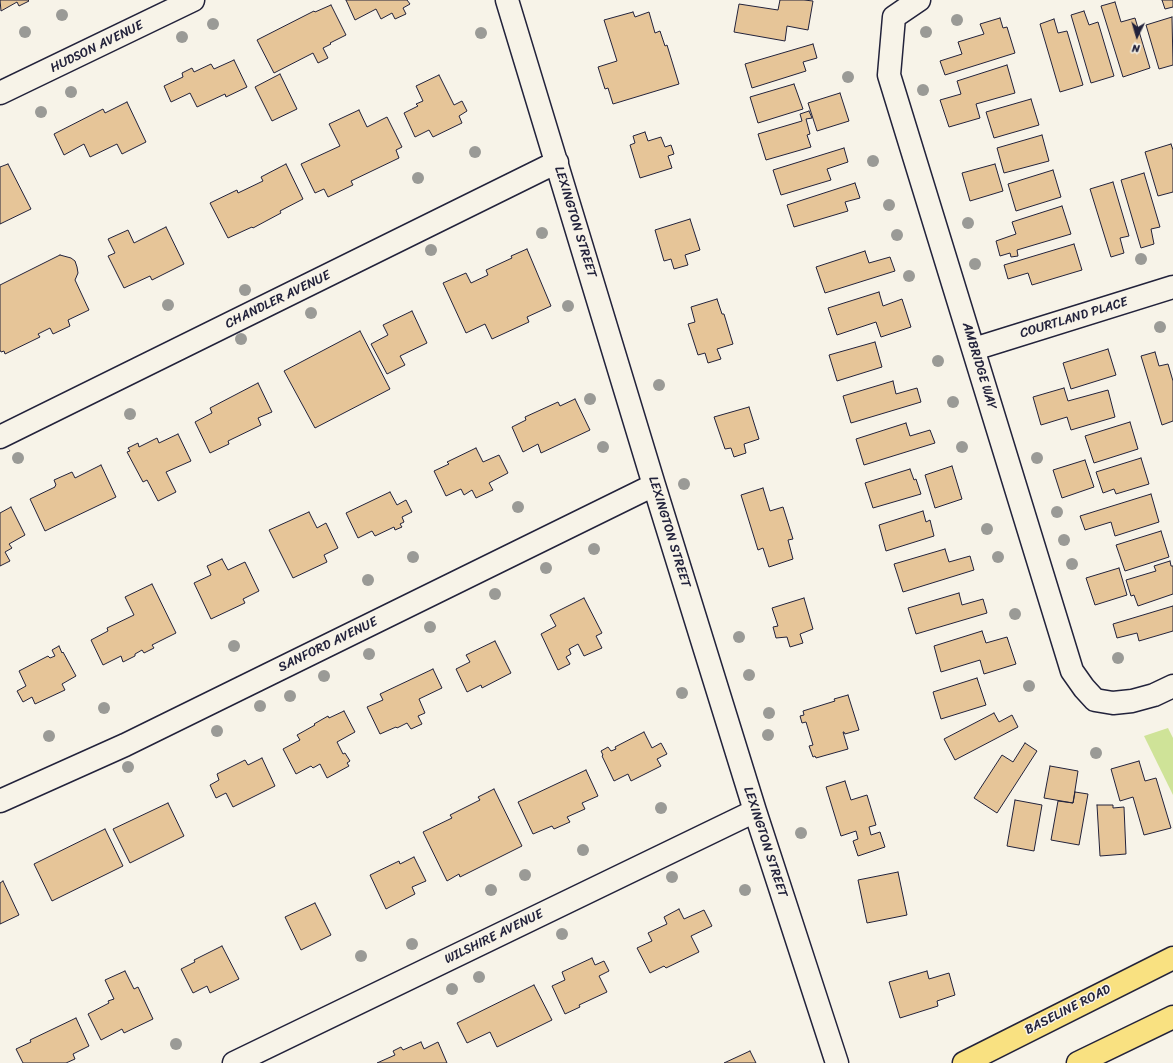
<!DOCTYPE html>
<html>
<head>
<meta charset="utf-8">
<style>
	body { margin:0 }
	#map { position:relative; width:1173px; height:1063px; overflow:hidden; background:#f7f3e8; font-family:Sriracha,sans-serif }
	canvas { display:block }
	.north { position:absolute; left:1117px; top:16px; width:40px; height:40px; -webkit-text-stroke:3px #f7f3e8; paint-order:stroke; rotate:185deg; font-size:11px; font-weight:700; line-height:16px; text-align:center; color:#22223b }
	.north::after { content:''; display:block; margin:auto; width:14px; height:18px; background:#22223b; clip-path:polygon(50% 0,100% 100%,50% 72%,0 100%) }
</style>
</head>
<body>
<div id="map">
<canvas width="1173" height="1063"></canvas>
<div class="north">N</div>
</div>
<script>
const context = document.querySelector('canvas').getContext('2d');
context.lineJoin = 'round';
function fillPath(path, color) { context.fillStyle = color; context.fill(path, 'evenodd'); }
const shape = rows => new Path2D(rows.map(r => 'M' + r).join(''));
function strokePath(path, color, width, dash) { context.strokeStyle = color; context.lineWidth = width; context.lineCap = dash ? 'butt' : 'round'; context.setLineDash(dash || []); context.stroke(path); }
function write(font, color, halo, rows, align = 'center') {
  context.font = font + ' Sriracha,sans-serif'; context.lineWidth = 3; context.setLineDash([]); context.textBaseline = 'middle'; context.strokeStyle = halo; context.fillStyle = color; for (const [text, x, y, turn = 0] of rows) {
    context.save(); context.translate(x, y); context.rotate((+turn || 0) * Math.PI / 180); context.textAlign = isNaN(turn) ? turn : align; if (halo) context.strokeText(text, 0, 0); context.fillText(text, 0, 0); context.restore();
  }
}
fillPath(shape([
	[1168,728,1173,738,1173,795,1144,736]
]), '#cfe398');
const building = shape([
	[0,0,28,0,29,1,19,6,17,2,1,11,0,0],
	[346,0,407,0,410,4,403,8,406,14,395,19,392,13,381,19,376,9,355,20,346,0],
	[780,0,804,0,813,1,808,30,787,26,785,41,734,32,739,4,778,10,780,0],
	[1162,0,1173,0,1173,7,1165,9,1162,0],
	[1115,2,1121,22,1135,18,1150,68,1123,77,1101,6,1115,2],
	[331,5,346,35,330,43,331,44,323,48,328,58,318,63,313,53,274,73,257,40,314,11,315,12,331,5],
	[1084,11,1089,25,1098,22,1114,76,1091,83,1071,15,1084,11],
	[633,12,635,17,649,12,655,33,660,31,665,46,667,45,679,84,613,104,608,88,605,89,598,67,617,61,604,20,633,12],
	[1172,17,1173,65,1159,69,1146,25,1172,17],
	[1000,18,1003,28,1007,27,1015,53,945,75,940,61,962,54,958,42,984,34,980,24,1000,18],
	[1054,19,1058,33,1067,31,1083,85,1060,92,1040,24,1054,19],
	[813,44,817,58,803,62,806,71,752,88,745,64,813,44],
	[234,60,247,87,226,97,225,94,197,107,190,93,171,102,164,86,183,77,182,73,192,68,194,72,211,64,214,69,234,60],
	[1007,65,1015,93,976,104,980,118,949,127,940,100,961,94,957,81,1007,65],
	[280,74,297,109,272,121,255,87,280,74],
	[439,75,454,105,462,101,467,111,459,116,462,123,433,137,429,130,415,137,404,113,418,106,416,104,423,101,416,86,439,75],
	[794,84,803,109,758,123,750,97,794,84],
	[840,93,849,121,817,131,808,103,840,93],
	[1031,99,1039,125,994,138,986,112,1031,99],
	[127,102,146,142,122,154,117,144,90,157,84,144,64,155,54,134,103,109,105,113,127,102],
	[359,110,367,127,387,117,402,147,396,150,399,158,351,181,353,185,328,197,324,189,315,193,301,164,340,146,329,124,359,110],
	[809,111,812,118,806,119,810,134,807,135,811,147,766,160,758,134,802,121,800,114,809,111],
	[645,132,648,141,661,137,665,147,671,145,674,154,668,156,672,168,640,178,630,145,635,143,633,136,645,132],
	[1042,135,1049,161,1004,173,997,148,1042,135],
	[1171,144,1173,150,1173,192,1158,196,1145,152,1171,144],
	[844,148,848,162,827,169,831,180,781,195,773,170,844,148],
	[8,164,31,209,0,224,0,167,8,164],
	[286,164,303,199,280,211,281,213,253,228,252,227,228,238,210,203,237,190,238,193,263,181,261,177,286,164],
	[995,164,1003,191,970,201,962,173,995,164],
	[1053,170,1061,197,1016,211,1008,184,1053,170],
	[1144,173,1160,227,1151,229,1154,244,1141,248,1121,180,1144,173],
	[1113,182,1129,236,1120,238,1124,253,1111,257,1090,189,1113,182],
	[855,183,860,198,845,202,848,211,794,227,787,205,855,183],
	[1062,206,1071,234,1017,250,1018,256,1011,257,1010,253,1000,256,996,241,1016,234,1012,222,1062,206],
	[690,219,700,250,685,255,688,265,674,269,671,259,664,261,655,230,690,219],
	[166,227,184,264,152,280,150,276,124,288,108,256,115,253,108,239,128,230,134,243,166,227],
	[1074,244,1082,270,1032,285,1028,273,1008,279,1004,265,1074,244],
	[527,249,551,306,527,317,529,322,492,339,485,324,466,333,443,283,466,273,471,283,488,275,486,270,512,258,511,256,527,249],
	[865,251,869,263,890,257,895,271,825,293,816,267,865,251],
	[60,255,71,258,75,261,77,267,78,273,75,280,89,310,68,320,70,326,53,334,50,328,38,334,40,337,5,354,4,351,1,352,0,350,0,285,60,255],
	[879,292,883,306,902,299,911,327,881,337,876,322,837,335,828,308,879,292],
	[717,299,722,314,724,314,733,344,717,349,721,359,708,363,705,353,698,355,688,324,695,322,691,307,717,299],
	[412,311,427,343,400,356,405,365,387,374,371,344,388,335,383,325,412,311],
	[360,331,390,389,315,428,284,371,360,331],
	[875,342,882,367,837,381,829,355,875,342],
	[1108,349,1116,375,1071,389,1063,363,1108,349],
	[1155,352,1159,366,1168,364,1173,381,1173,421,1162,425,1141,356,1155,352],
	[893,381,896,394,917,388,921,402,851,423,843,396,893,381],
	[258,383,272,412,258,418,261,425,228,441,229,444,210,453,195,422,212,413,210,408,258,383],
	[1064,388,1068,401,1108,390,1115,417,1071,430,1067,417,1041,425,1033,397,1064,388],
	[575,399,590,430,541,453,538,444,523,452,512,427,526,420,525,417,558,402,560,406,575,399],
	[749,407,759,439,744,444,746,453,734,457,731,448,725,449,714,417,749,407],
	[1130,422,1138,449,1094,463,1085,436,1130,422],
	[906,423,910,436,930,430,935,443,864,465,856,439,906,423],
	[178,434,191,461,166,472,176,492,158,501,147,480,143,482,127,452,130,451,128,448,138,443,139,447,157,438,159,443,178,434],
	[476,448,483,462,499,455,508,473,489,483,493,490,476,498,472,490,464,495,461,489,446,496,434,471,449,464,447,462,476,448],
	[1141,458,1149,484,1116,494,1114,489,1103,493,1096,472,1141,458],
	[1085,460,1094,487,1062,498,1053,470,1085,460],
	[101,465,116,497,45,531,30,499,55,487,55,486,56,485,54,480,72,472,75,478,101,465],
	[952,466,962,499,935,508,925,475,952,466],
	[910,469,914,480,916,479,921,494,873,508,865,483,910,469],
	[763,488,770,511,783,507,793,539,788,540,793,559,769,567,763,548,758,550,741,495,763,488],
	[390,492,397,505,406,500,412,512,402,517,404,522,400,524,402,527,395,530,394,527,375,536,372,531,358,538,346,513,390,492],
	[1151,494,1159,522,1115,536,1111,522,1085,530,1080,516,1151,494],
	[11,507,25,535,9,544,12,548,5,552,10,561,0,566,0,513,11,507],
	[923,511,926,522,930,520,934,536,886,551,879,525,923,511],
	[309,512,317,528,326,523,338,548,324,555,327,562,293,578,269,530,309,512],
	[1161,531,1169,557,1125,571,1116,545,1161,531],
	[945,549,949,562,970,556,974,570,903,592,894,564,945,549],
	[222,559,228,570,245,562,259,591,243,599,245,603,211,619,194,583,211,575,207,566,222,559],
	[1170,561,1171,566,1173,566,1173,594,1138,606,1134,595,1131,596,1126,580,1156,571,1154,566,1170,561],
	[1119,568,1127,595,1095,605,1086,578,1119,568],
	[152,584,176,633,152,645,154,648,144,653,142,650,135,654,135,656,123,662,121,656,103,665,91,640,108,631,107,628,134,615,125,597,152,584],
	[959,593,962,605,983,599,987,613,916,634,908,608,959,593],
	[584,598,602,633,596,636,602,648,584,656,578,644,569,649,571,654,566,657,570,664,558,670,541,634,556,626,550,615,584,598],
	[804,598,813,629,800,634,803,643,790,647,787,637,776,638,773,627,778,626,772,608,804,598],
	[1173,606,1173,631,1139,641,1137,633,1117,638,1113,624,1173,606],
	[982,631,986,643,1007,637,1016,664,984,674,980,660,941,672,934,646,982,631],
	[495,641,511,673,482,688,481,685,467,692,456,669,470,662,466,655,495,641],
	[59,646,62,653,63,652,76,676,62,684,65,690,35,704,32,697,23,702,17,691,26,686,19,671,48,656,50,658,55,656,52,650,59,646],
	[433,669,442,688,419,699,425,713,418,716,422,724,411,729,407,723,397,728,396,727,380,734,367,707,383,700,380,694,433,669],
	[977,678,986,705,941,719,933,692,977,678],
	[848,695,859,730,845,734,844,732,843,732,848,749,816,758,815,756,813,757,809,746,813,745,806,722,802,723,800,716,804,715,803,711,835,701,834,699,848,695],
	[344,711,355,732,337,742,343,754,345,753,350,761,347,763,349,766,327,778,320,764,313,768,311,766,296,774,283,749,300,740,297,735,315,725,314,724,328,716,329,718,344,711],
	[994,713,999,722,1012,715,1018,727,955,760,944,739,994,713],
	[644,732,652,748,661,743,667,754,657,759,661,766,631,781,628,774,614,781,602,756,603,755,601,751,608,747,611,751,616,749,615,747,644,732],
	[1025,743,1037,751,997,813,974,798,1002,755,1013,762,1025,743],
	[262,758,275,786,233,807,226,793,216,798,210,785,219,780,217,774,245,760,248,765,262,758],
	[1139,761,1145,781,1156,778,1171,828,1144,835,1133,797,1120,801,1111,769,1139,761],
	[1050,766,1078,771,1073,803,1044,798,1050,766],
	[586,770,598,796,582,803,585,809,567,817,570,822,554,829,552,826,533,834,518,802,586,770],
	[845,781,851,800,867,795,876,825,869,827,871,835,880,832,885,847,858,856,853,841,858,839,856,831,841,836,826,787,845,781],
	[494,789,522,846,460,877,459,874,447,881,423,832,452,818,450,815,480,800,478,797,494,789],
	[1075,792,1088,794,1079,845,1051,840,1058,801,1073,803,1075,792],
	[1015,800,1042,805,1034,851,1007,846,1015,800],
	[168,803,184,836,130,863,113,829,168,803],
	[1097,805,1113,805,1113,808,1124,807,1126,854,1100,856,1097,805],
	[105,829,123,866,52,901,34,864,105,829],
	[414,857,426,881,412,887,415,894,386,909,370,875,399,861,400,864,414,857],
	[898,872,907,915,867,923,858,880,898,872],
	[3,881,19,915,0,924,0,883,3,881],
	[315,903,331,935,301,950,285,917,315,903],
	[679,909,684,919,704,910,712,926,691,936,699,952,666,968,664,966,650,973,637,948,652,941,648,933,667,924,664,917,679,909],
	[222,946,239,979,210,993,207,986,193,993,181,969,195,962,194,960,222,946],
	[592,958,595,965,604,961,609,971,599,976,607,992,579,1005,580,1007,565,1014,552,986,565,980,562,972,592,958],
	[125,971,134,989,138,987,153,1019,124,1033,122,1029,101,1040,88,1014,109,1003,108,1001,114,999,105,980,125,971],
	[927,971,929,979,949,973,955,995,937,1001,938,1006,900,1018,889,982,927,971],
	[534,985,552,1020,497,1047,490,1032,467,1043,457,1023,534,985],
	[76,1018,89,1046,73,1054,75,1059,66,1063,23,1063,16,1049,31,1042,30,1040,76,1018],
	[421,1042,424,1049,438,1042,447,1063,377,1063,395,1055,393,1051,401,1047,403,1050,421,1042],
	[750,1051,756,1063,724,1063,750,1051]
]);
fillPath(building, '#e6c598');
strokePath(building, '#22223b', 1);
const street = shape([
	[507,0,654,485,755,811,837,1063],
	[919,0,894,17,889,75,1072,671,1084,688,1095,700,1113,703,1132,701,1154,695,1173,686],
	[0,93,193,0],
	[974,349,1173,287],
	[0,437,557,162],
	[0,801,125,745,654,485],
	[234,1063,755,811]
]);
const primary = shape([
	[964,1063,1173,958],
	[1078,1063,1173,1017]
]);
strokePath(street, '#22223b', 25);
strokePath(primary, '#22223b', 25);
strokePath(street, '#f7f3e8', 22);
strokePath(primary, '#f9e181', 22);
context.fillStyle = '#9a9a96';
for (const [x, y] of [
	[62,15],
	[957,20],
	[213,24],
	[25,32],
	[926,32],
	[481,33],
	[182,37],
	[848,77],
	[923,90],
	[71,92],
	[41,112],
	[475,152],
	[873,161],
	[418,178],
	[889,205],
	[968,223],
	[542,233],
	[897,235],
	[431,250],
	[1141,259],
	[975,264],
	[909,276],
	[245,290],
	[168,305],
	[568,306],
	[311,313],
	[1160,327],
	[241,339],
	[938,361],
	[659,385],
	[590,399],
	[953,402],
	[130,414],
	[603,447],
	[962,447],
	[18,458],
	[1037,458],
	[684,484],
	[518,507],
	[1057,512],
	[987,529],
	[1064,540],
	[594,549],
	[413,557],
	[998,557],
	[1072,564],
	[546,568],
	[368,580],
	[495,594],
	[1015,614],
	[430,627],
	[739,637],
	[234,646],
	[369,654],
	[1118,658],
	[749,675],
	[324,676],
	[1029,686],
	[682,693],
	[290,696],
	[260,706],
	[104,708],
	[769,713],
	[217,731],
	[768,735],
	[49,736],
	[1096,753],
	[128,767],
	[661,808],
	[801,833],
	[583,850],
	[525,875],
	[672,877],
	[491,890],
	[745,890],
	[562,934],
	[412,944],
	[361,956],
	[479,977],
	[452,989],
	[176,1044]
]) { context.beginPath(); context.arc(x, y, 6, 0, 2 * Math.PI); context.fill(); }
write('13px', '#22223b', '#f7f3e8', [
	["HUDSON AVENUE",97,47,-26],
	["LEXINGTON STREET",575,222,73],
	["CHANDLER AVENUE",278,300,-26],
	["COURTLAND PLACE",1074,318,-17],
	["AMBRIDGE WAY",979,366,73],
	["LEXINGTON STREET",669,532,73],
	["SANFORD AVENUE",328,645,-26],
	["LEXINGTON STREET",765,842,72],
	["WILSHIRE AVENUE",494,937,-26],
	["BASELINE ROAD",1068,1010,-27]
]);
</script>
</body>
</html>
